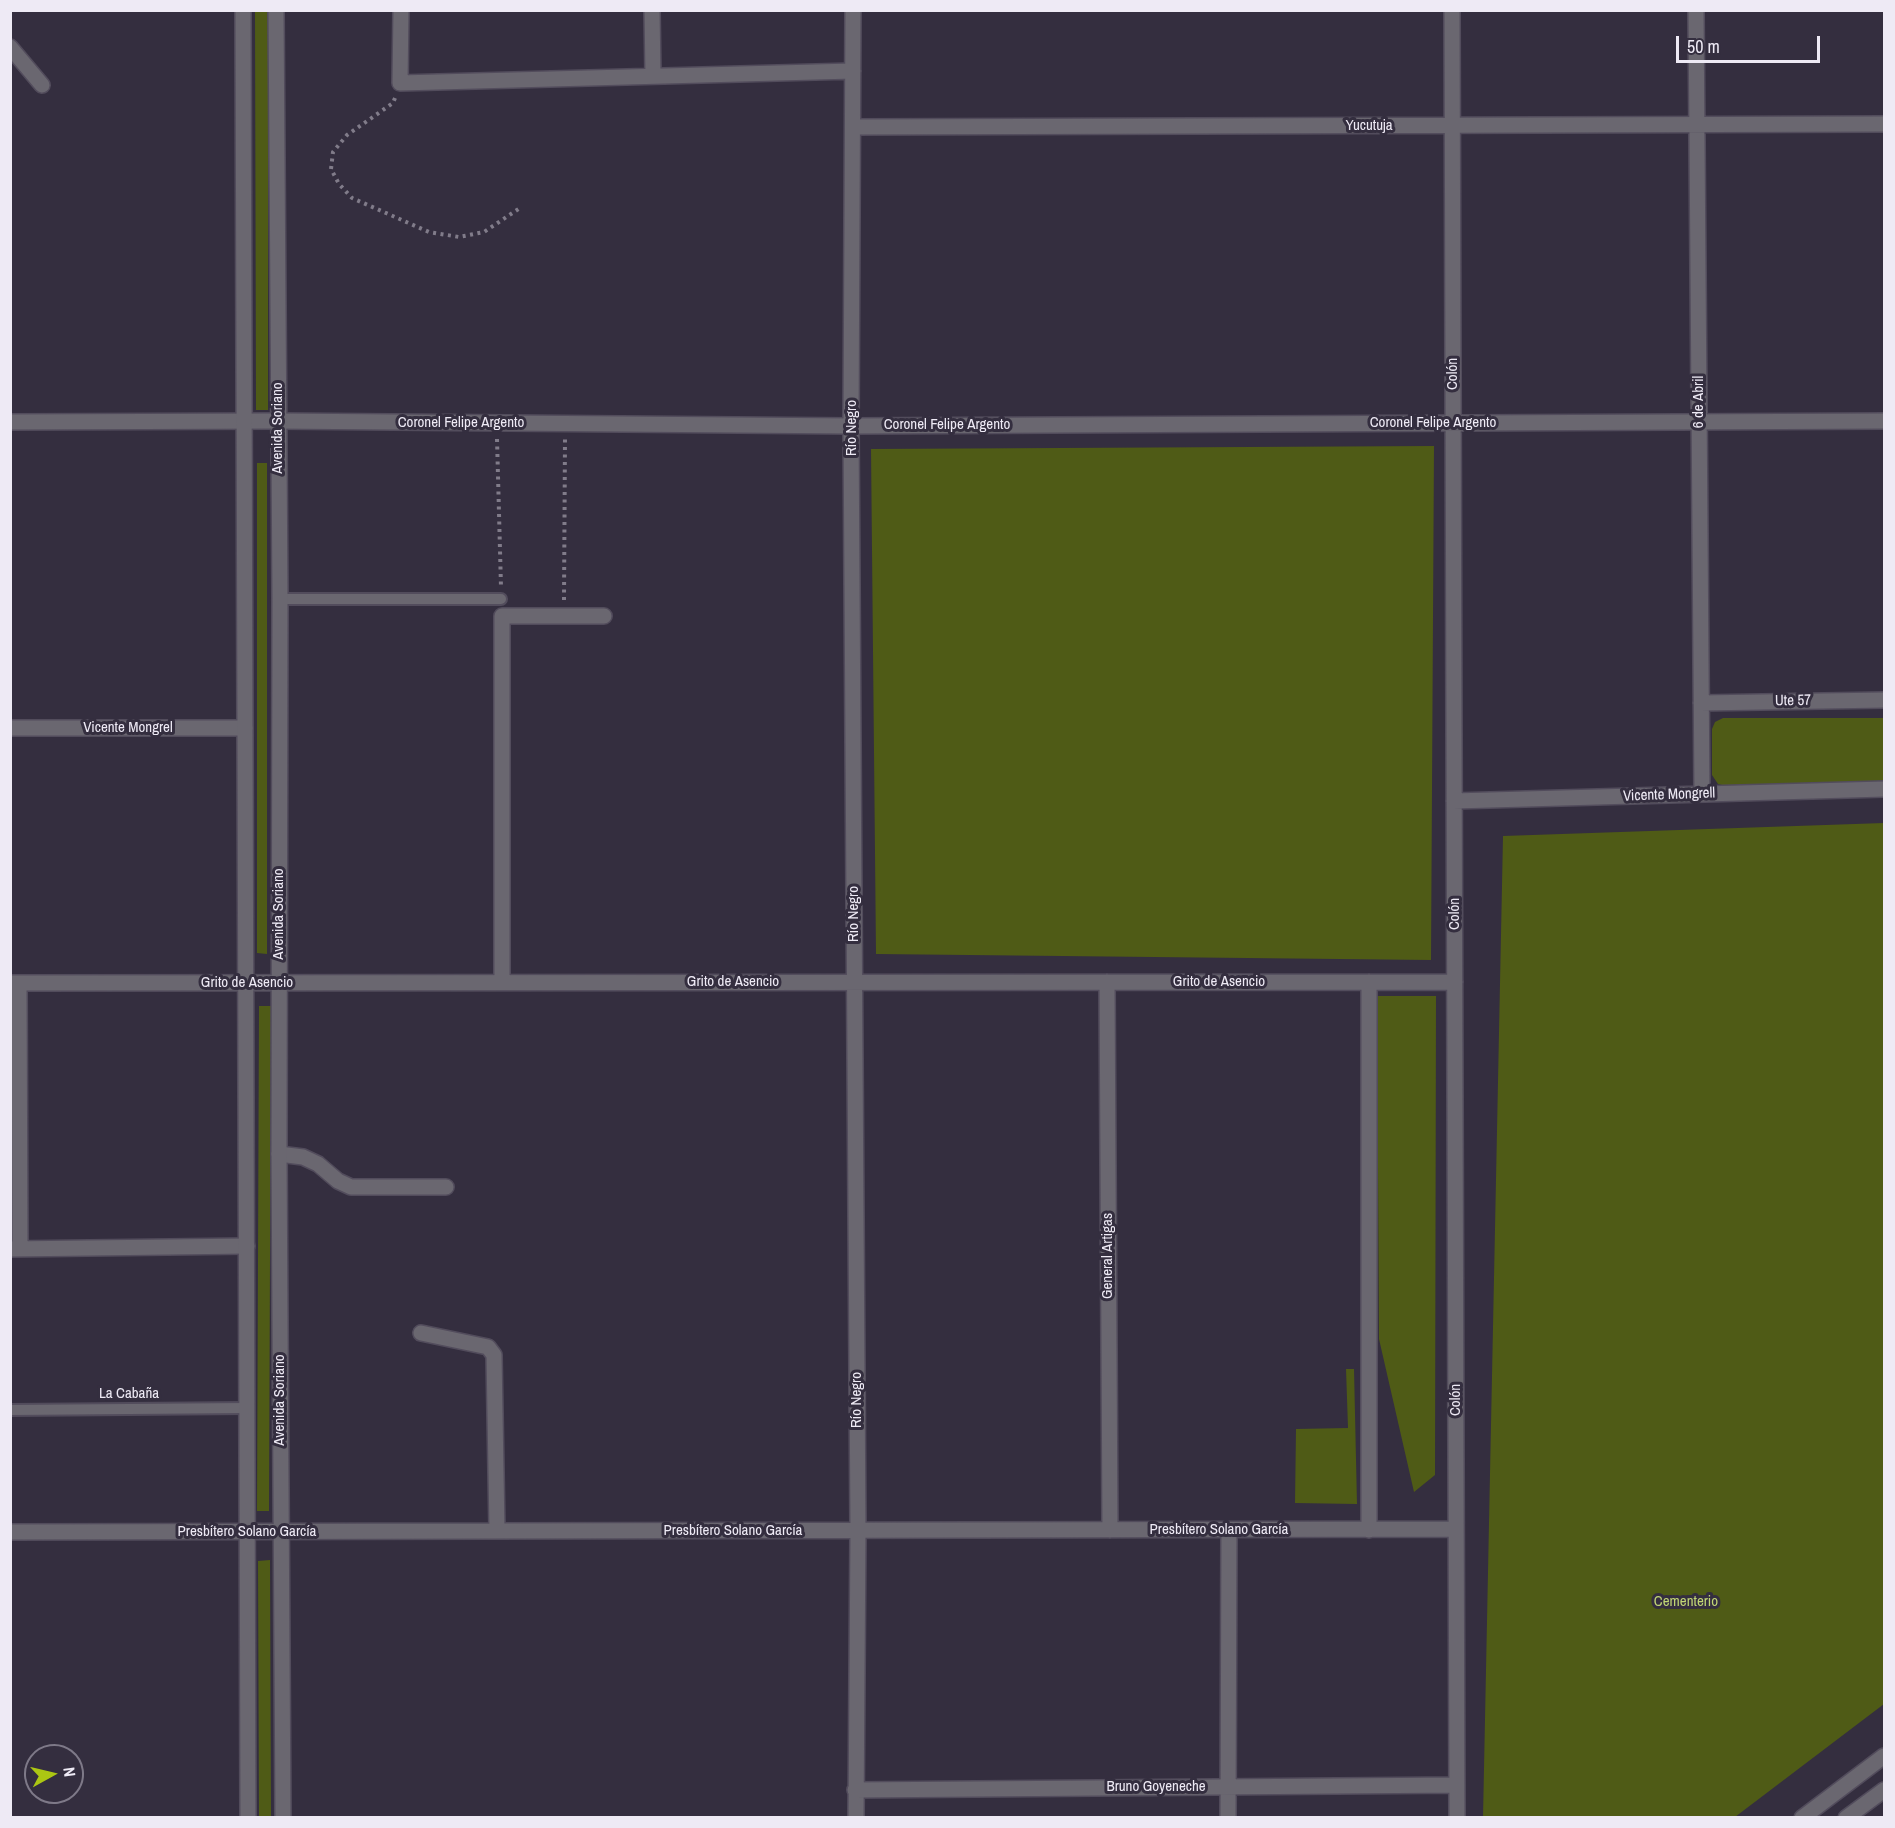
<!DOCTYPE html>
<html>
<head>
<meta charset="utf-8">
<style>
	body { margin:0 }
	#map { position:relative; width:1895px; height:1828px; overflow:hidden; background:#342e3f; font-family:"Archivo Narrow",sans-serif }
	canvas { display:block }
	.frame { position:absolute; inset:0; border:12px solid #eeeaf5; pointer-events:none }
	.north { position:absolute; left:24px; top:1744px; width:60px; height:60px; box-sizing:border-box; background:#342e3f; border:2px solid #7e7988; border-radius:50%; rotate:82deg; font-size:16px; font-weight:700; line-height:24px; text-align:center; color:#eeeaf5 }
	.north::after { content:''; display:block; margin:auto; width:21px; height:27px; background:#acc613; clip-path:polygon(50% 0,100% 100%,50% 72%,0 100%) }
	.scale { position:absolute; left:1676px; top:36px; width:144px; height:27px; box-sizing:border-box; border:3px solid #eeeaf5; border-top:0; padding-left:8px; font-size:18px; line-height:21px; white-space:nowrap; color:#eeeaf5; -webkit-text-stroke:4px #342e3f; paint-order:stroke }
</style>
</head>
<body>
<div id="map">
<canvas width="1895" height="1828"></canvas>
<div class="frame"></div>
<div class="north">N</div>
<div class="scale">50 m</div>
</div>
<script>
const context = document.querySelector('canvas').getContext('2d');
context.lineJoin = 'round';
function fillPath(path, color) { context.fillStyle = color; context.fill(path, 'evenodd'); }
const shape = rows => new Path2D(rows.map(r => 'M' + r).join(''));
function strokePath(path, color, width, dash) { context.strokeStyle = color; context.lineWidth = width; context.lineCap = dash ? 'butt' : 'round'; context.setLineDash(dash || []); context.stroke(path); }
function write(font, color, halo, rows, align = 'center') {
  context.font = font + ' "Archivo Narrow",sans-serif'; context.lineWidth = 6; context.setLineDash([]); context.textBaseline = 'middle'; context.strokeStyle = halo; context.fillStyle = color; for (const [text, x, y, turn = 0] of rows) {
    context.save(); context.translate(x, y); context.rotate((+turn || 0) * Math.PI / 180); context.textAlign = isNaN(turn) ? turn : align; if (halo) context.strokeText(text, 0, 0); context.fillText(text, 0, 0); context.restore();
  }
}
fillPath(shape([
	[255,11,268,11,268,410,256,410],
	[1434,446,1431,960,876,954,871,449],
	[257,463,267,463,267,954,257,953],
	[1723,718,1884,718,1884,785,1731,787,1718,784,1712,775,1712,729,1715,722],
	[1884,823,1884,1704,1735,1817,1483,1817,1503,836],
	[1377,996,1436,996,1435,1475,1414,1492,1379,1339],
	[259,1006,271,1006,269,1511,257,1511],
	[1346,1369,1354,1369,1357,1504,1295,1503,1296,1429,1348,1428],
	[270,1560,271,1817,259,1818,258,1561]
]), '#4f5b16');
const service = shape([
	[280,599,501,599],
	[10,1410,248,1408]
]);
const minor = shape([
	[401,10,400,83,853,71],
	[652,10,653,76],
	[853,10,851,426,858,1530,856,1818],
	[1452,10,1457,1818],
	[1696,10,1702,794],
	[10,47,42,85],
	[853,127,1884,124],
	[10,422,278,421,851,426,1884,421],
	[1701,703,1884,700],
	[10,728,245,728],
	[1454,801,1884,789],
	[502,982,502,616,604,616],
	[1107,982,1110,1530],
	[1369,982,1369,1530],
	[10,983,1455,982],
	[19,983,20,1249],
	[279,1154,303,1157,318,1164,338,1181,351,1187,446,1187],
	[10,1249,247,1246],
	[421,1333,488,1347,494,1355,497,1531],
	[10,1532,1456,1529],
	[855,1790,1457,1785],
	[1228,1818,1229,1530],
	[1802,1818,1884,1756],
	[1846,1818,1884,1790]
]);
const tertiary = shape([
	[243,10,248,1818],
	[276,10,280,599,279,1154,283,1818]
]);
strokePath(service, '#524c5c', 14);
strokePath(minor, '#524c5c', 18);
strokePath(tertiary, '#524c5c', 18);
strokePath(shape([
	[395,98,393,103,347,135,333,152,331,169,339,184,352,198,429,232,459,237,484,232,520,208],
	[497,439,501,587],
	[564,600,565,439]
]), '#817c8a', 4, [3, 4.5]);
strokePath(service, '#6a6770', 10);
strokePath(minor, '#6a6770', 15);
strokePath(tertiary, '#6a6770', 15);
write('15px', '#eeeaf5', '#342e3f', [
	["Yucutuja",1369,126],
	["Colón",1453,374,-90],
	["6 de Abril",1699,402,-90],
	["Coronel Felipe Argento",461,423],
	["Coronel Felipe Argento",1433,423],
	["Coronel Felipe Argento",947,425],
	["Avenida Soriano",278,428,-90],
	["Río Negro",852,428,-90],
	["Ute 57",1793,701,-1],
	["Vicente Mongrel",128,728],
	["Vicente Mongrell",1669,795,-2],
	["Avenida Soriano",279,914,-90],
	["Río Negro",854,914,-90],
	["Colón",1455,914,-90],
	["Grito de Asencio",733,982],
	["Grito de Asencio",1219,982],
	["Grito de Asencio",247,983],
	["General Artigas",1108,1256,-90],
	["La Cabaña",129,1394],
	["Avenida Soriano",280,1400,-90],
	["Río Negro",857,1400,-90],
	["Colón",1456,1400,-90],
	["Presbítero Solano García",1219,1530],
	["Presbítero Solano García",733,1531],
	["Presbítero Solano García",247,1532],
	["Bruno Goyeneche",1156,1787]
]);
write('15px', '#c1d674', '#342e3f', [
	["Cementerio",1686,1602]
]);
</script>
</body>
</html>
